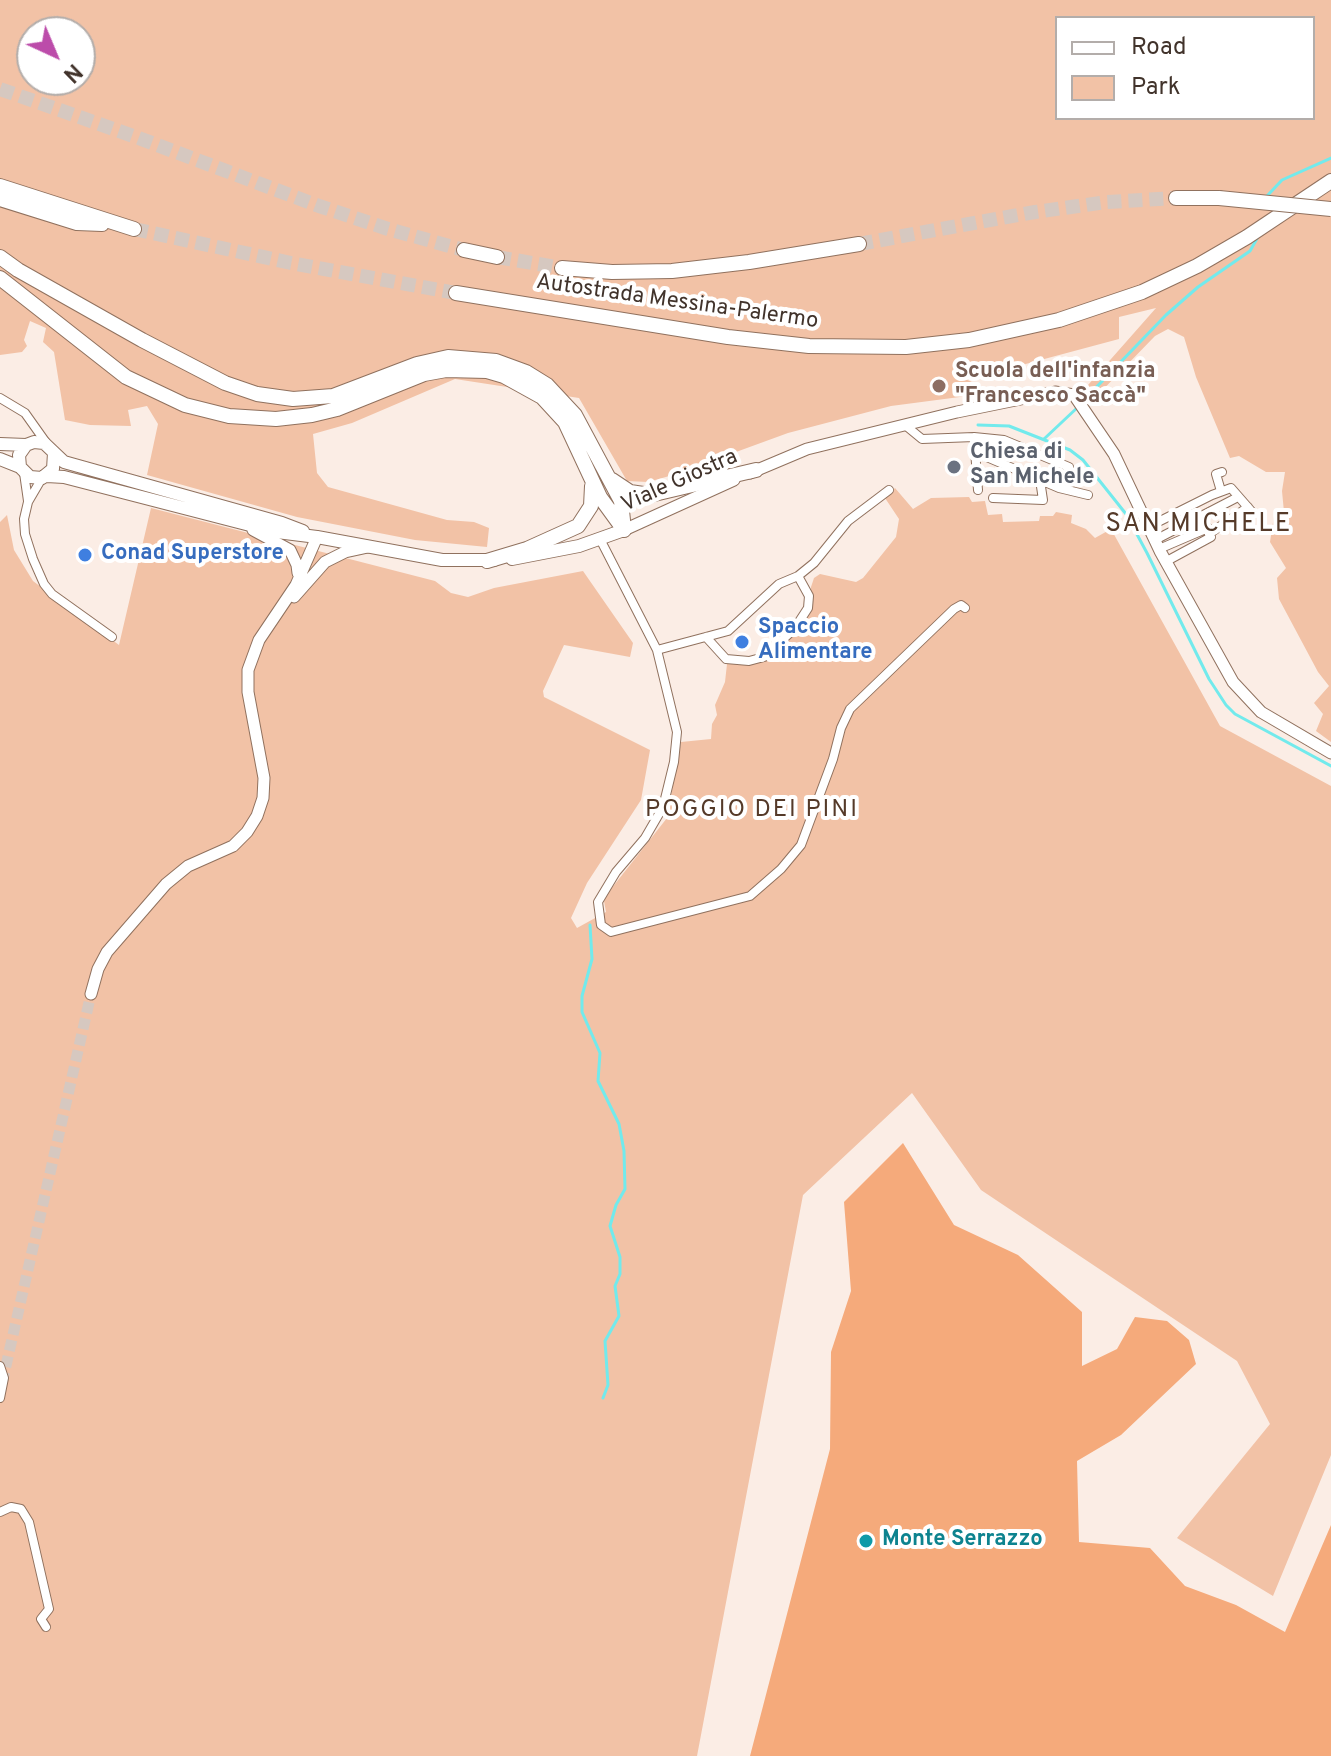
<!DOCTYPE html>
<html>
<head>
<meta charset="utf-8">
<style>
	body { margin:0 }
	#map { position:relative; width:1331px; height:1756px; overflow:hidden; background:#fbede5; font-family:Overpass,sans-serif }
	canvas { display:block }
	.legend { position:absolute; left:1055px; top:16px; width:260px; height:104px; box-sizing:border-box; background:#fff; border:2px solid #b3adaa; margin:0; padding:10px 14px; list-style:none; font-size:24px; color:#41332b }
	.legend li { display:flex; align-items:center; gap:16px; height:40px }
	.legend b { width:40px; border:2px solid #b3adaa }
	.north { position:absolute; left:16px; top:16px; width:80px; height:80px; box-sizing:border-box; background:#fff; border:2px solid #b3adaa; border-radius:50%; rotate:136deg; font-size:22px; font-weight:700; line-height:32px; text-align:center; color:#41332b }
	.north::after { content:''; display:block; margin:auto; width:28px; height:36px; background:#bc4caa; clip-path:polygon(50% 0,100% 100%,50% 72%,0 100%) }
</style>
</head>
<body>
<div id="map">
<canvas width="1331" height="1756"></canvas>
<ul class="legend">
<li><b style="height:10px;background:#fff"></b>Road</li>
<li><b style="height:22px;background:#f2c2a6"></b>Park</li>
</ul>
<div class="north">N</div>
</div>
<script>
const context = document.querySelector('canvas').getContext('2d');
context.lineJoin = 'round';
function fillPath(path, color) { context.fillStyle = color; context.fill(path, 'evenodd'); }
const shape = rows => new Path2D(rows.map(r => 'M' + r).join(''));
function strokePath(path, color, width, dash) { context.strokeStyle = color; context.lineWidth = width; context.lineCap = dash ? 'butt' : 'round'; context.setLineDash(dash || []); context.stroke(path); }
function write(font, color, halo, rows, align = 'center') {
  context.font = font + ' Overpass,sans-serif'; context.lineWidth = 8; context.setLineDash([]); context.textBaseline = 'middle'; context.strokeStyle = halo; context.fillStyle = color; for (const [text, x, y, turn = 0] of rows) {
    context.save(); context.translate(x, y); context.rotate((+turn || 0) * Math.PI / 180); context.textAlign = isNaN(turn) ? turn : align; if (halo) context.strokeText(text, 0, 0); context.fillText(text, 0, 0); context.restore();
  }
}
fillPath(shape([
	[0,0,1331,0,1331,742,1316,731,1323,714,1314,703,1329,686,1318,672,1279,599,1277,578,1286,568,1270,542,1274,516,1284,512,1282,491,1285,472,1266,472,1239,456,1230,458,1196,377,1184,337,1168,329,1155,336,1090,403,1081,393,1156,308,1119,317,1119,339,992,373,958,368,959,376,985,388,975,395,891,406,788,433,673,475,648,482,627,481,579,398,455,379,352,423,313,434,317,473,328,487,447,520,474,522,489,528,487,547,415,540,297,517,147,475,158,424,147,406,128,410,131,426,90,425,65,420,54,352,43,342,46,328,30,321,24,340,27,346,22,352,0,355],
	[1057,18,1313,18,1313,118,1057,118],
	[32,32,80,32,80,80,32,80],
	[895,488,913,509,931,498,969,497,972,502,985,501,988,515,1002,514,1003,522,1039,521,1040,516,1053,516,1056,512,1072,515,1071,523,1086,529,1095,538,1111,529,1220,726,1331,786,1331,1455,1273,1596,1177,1538,1270,1424,1237,1361,981,1190,912,1093,803,1195,697,1756,0,1756,0,522,7,515,14,550,33,581,119,645,151,508,435,581,451,593,468,597,494,588,583,571,633,643,630,657,564,645,543,691,544,697,650,750,641,800,587,883,571,918,577,928,606,912,604,901,611,889,667,818,681,742,711,739,712,724,717,715,715,705,725,682,727,664,761,662,798,630,811,612,811,587,814,578,820,574,856,582,863,578,896,537,899,519,885,498]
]), '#f2c2a6');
fillPath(shape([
	[903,1143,954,1225,1018,1255,1082,1312,1082,1366,1117,1349,1135,1317,1167,1321,1189,1340,1196,1364,1121,1435,1077,1461,1079,1542,1150,1548,1185,1586,1236,1605,1285,1632,1331,1525,1331,1756,750,1756,830,1449,831,1352,851,1291,844,1202]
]), '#f5aa7b');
strokePath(shape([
	[1267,196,1282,180,1331,158],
	[1083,401,1166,315,1198,287,1250,251,1259,235],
	[978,425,1009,426,1070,450,1083,460,1126,514,1147,553,1209,679,1226,705,1235,714,1331,766],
	[1044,439,1078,407],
	[590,925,592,959,582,996,582,1012,600,1053,598,1081,619,1124,624,1151,625,1189,616,1205,610,1226,620,1257,620,1274,615,1286,619,1316,605,1341,608,1385,603,1398]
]), '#72eaec', 3);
strokePath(shape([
	[2,1383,91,994]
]), '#d6c8c0', 11, [11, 5.5]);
strokePath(shape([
	[0,89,136,137,319,206,388,229,464,250],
	[134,229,291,263,456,293],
	[859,244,1035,212,1107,202,1176,198],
	[497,257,562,268]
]), '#d6c8c0', 14, [14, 7]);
const street = shape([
	[0,398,25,413,47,444],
	[905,425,922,439,974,437,978,490],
	[974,437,1004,440,1069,467],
	[975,452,1059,488,1088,495],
	[24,473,28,501],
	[42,478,28,502,24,519,25,534,33,559,44,584,52,594,112,637],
	[1221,491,1216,474,1222,472],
	[993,498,1043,500,1040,480],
	[1148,527,1212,495,1231,488,1252,512],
	[600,539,657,650,677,732,674,762,663,807,645,838,616,872,598,902,601,925,611,932,750,896,781,869,801,845,833,759,841,728,850,709,954,609,961,605,965,608],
	[1155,540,1238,497],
	[1159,549,1208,528],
	[1165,562,1211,537,1209,534,1248,507],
	[706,637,726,659,749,661,764,657,795,628,808,608,809,596,798,576],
	[657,650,728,631,779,584,798,576,814,563,848,521,889,490],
	[0,1366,4,1378,0,1398],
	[0,1512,11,1507,21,1509,29,1522,49,1609,41,1619,46,1627]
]);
const secondary = shape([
	[750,473,807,449,957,412,1055,392,1074,395,1114,454,1160,551,1233,682,1261,712,1331,753],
	[253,530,290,550,297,565,298,573],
	[624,530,734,480],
	[294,597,325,562,345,552,368,547],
	[91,994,98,969,107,952,166,884,188,866,233,846,247,832,257,816,263,798,264,778,248,692,248,670,259,640,296,585,317,537]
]);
const primary = shape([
	[0,444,26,445],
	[54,453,53,469,42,478,30,477,20,467,19,455,26,445,34,442,44,443,64,462,282,523,303,531],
	[0,459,20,467],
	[47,476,64,477,277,532,317,537,442,560,494,560],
	[512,559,579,546,624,530]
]);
const highway = shape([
	[0,186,134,229],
	[1176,198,1219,198],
	[0,199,77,223,102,224],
	[464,250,497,257],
	[0,257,18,270,142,340,225,383,257,394,293,399,333,396,417,364,448,357,496,361,526,372,547,385,575,415,621,501,624,530],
	[562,268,612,272,672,271,749,262,859,244],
	[0,278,126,377,185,405,229,416,276,419,312,415,337,409,424,374,446,370,487,371,504,376,542,397,565,422,600,497,624,530],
	[456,293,728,337,809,346,906,347,969,340,1059,320,1142,292,1197,266,1247,237,1331,181],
	[612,480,630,492,650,495,756,470],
	[487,561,527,549,578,526,591,506,592,486]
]);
strokePath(street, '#90715e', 10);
strokePath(secondary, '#90715e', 13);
strokePath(primary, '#90715e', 14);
strokePath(highway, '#90715e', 16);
strokePath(street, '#fff', 8);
strokePath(secondary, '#fff', 11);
strokePath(primary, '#fff', 12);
strokePath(highway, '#fff', 14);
const highwayBridge = shape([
	[1219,198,1331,209]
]);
strokePath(highwayBridge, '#90715e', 16, []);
strokePath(highwayBridge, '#fff', 14);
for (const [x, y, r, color] of [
	[939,386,8,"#8d6e63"],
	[954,467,8,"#6b7280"],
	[85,555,8,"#3f7fe0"],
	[742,642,8,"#3f7fe0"],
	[866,1541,8,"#0f9aa8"]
]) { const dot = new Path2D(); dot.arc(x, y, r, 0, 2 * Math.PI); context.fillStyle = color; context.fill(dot); strokePath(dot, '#fff', 3); }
write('22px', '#41332b', '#fff', [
	["Autostrada Messina-Palermo",677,303,8],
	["Viale Giostra",680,482,-24]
]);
write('bold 22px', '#785e54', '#fff', [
	["Scuola dell'infanzia",955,373],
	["\"Francesco Saccà\"",955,398]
], 'left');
write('bold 22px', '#5b616d', '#fff', [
	["Chiesa di",970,454],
	["San Michele",970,479]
], 'left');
write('bold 22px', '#366cbe', '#fff', [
	["Conad Superstore",101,555],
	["Spaccio",758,629],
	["Alimentare",758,654]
], 'left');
write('bold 22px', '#0d838f', '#fff', [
	["Monte Serrazzo",882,1541]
], 'left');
context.letterSpacing = '2px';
write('24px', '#553a29', '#fff', [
	["POGGIO DEI PINI",752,811]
]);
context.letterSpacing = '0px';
context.letterSpacing = '2px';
write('26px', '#553a29', '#fff', [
	["SAN MICHELE",1199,526]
]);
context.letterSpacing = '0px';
</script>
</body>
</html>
